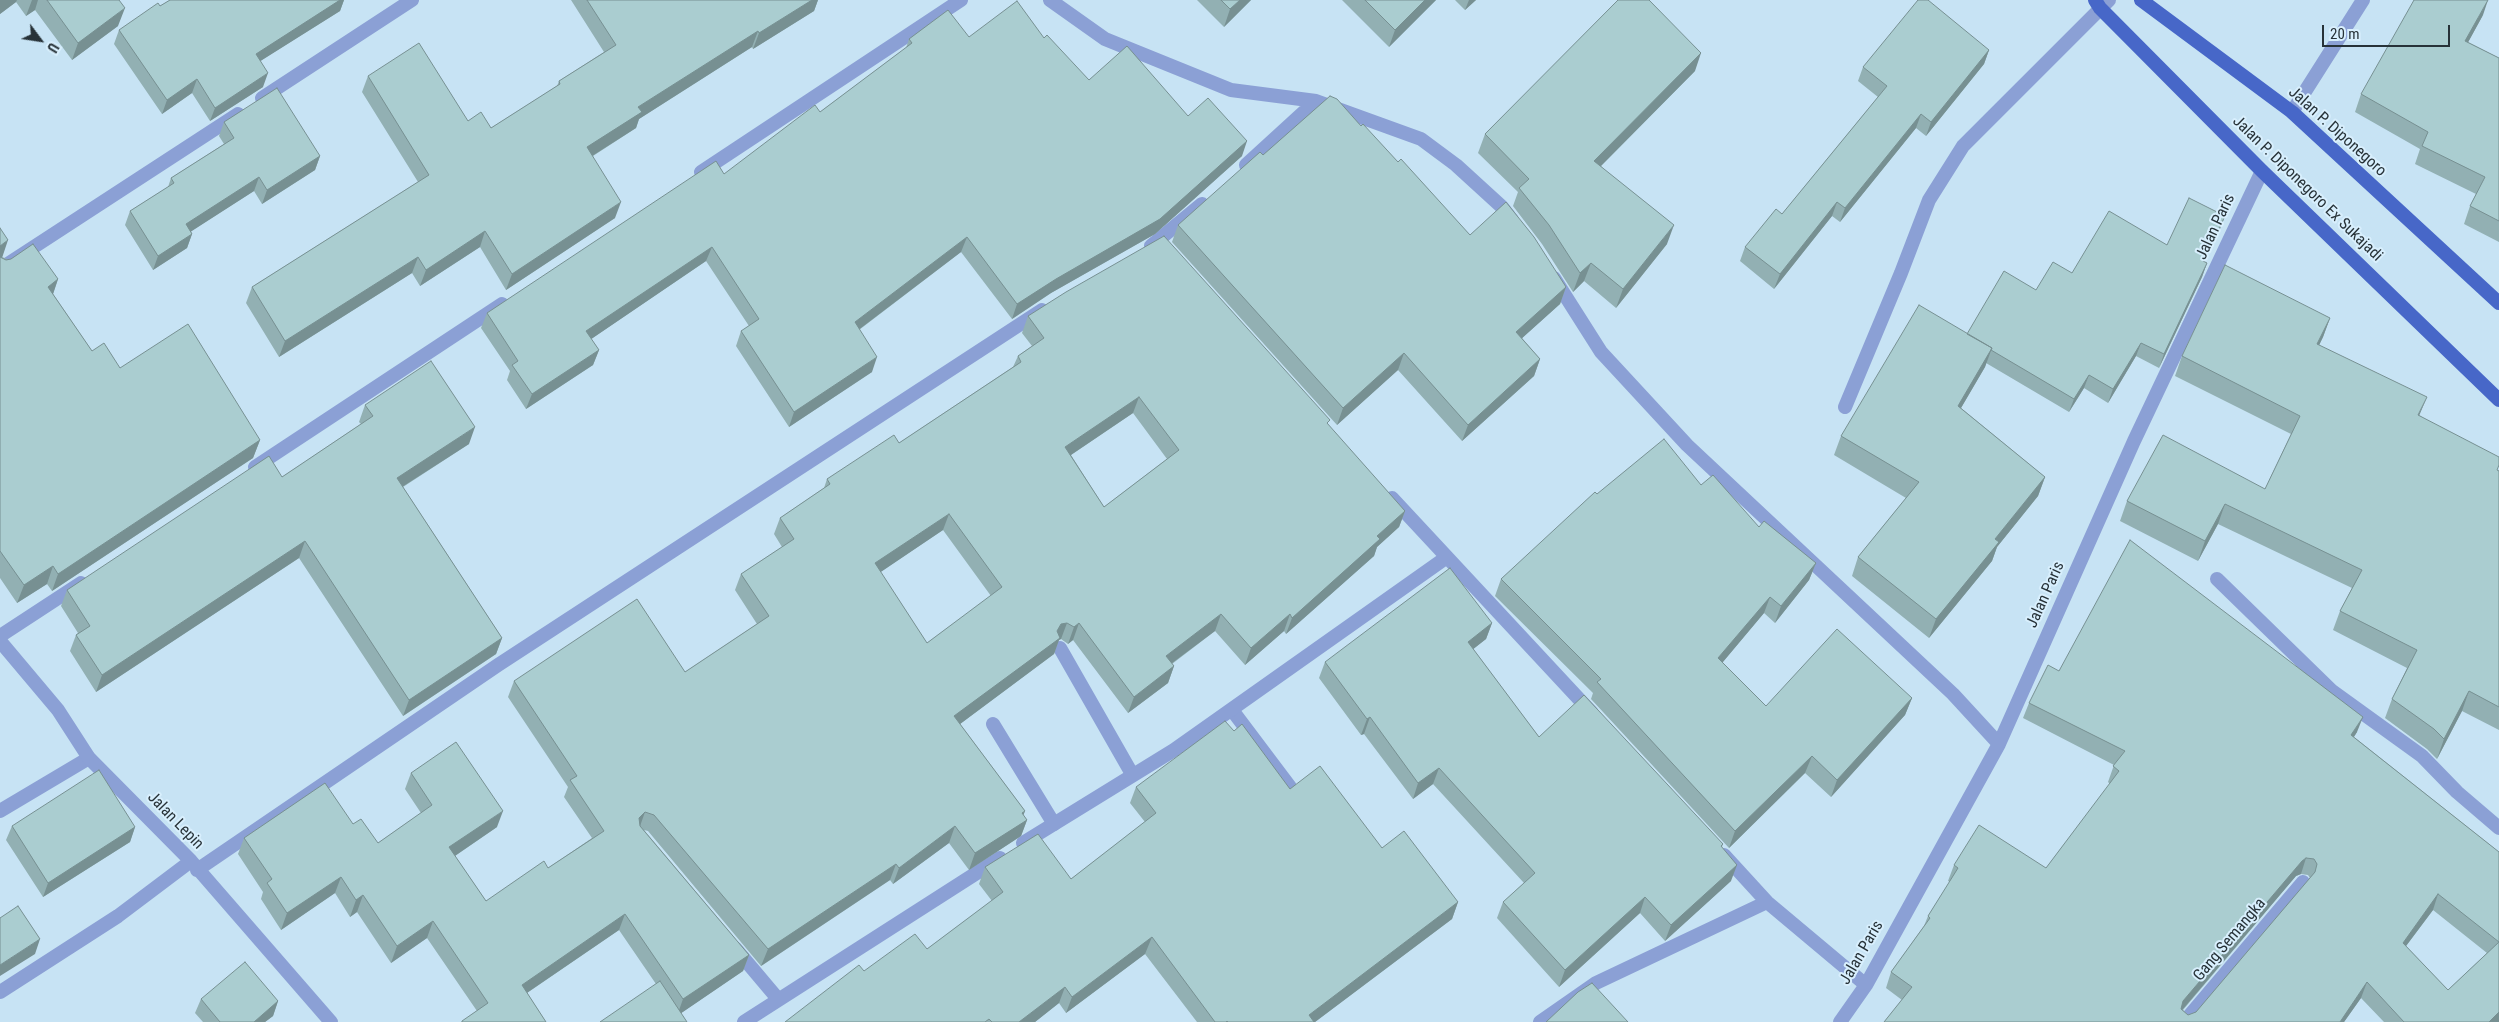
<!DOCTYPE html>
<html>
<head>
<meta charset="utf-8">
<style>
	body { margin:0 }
	#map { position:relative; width:2499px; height:1022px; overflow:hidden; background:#c7e3f4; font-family:"Roboto Condensed",sans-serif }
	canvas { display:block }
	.north { position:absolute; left:15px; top:15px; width:50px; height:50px; -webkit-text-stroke:4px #d8effd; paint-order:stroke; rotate:121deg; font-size:14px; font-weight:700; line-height:20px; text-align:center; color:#273238 }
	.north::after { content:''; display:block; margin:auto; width:18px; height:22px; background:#273238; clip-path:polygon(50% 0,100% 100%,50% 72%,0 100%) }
	.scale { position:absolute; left:2322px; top:25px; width:128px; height:22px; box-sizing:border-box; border:2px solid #273238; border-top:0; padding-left:6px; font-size:15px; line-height:18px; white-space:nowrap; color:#273238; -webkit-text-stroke:4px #d8effd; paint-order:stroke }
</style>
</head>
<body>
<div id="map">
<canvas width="2499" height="1022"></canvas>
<div class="north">U</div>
<div class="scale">20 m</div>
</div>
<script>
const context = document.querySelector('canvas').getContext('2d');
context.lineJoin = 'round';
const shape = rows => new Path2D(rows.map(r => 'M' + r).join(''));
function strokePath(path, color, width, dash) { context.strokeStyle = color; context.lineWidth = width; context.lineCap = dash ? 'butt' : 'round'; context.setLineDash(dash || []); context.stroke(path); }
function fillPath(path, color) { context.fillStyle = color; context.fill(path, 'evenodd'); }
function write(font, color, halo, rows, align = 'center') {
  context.font = font + ' "Roboto Condensed",sans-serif'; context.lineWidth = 4; context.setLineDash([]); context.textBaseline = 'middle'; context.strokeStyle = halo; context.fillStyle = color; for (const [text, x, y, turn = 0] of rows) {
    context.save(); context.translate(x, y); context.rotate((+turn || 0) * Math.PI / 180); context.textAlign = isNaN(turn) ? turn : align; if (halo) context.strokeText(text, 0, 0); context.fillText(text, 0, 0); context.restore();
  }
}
strokePath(shape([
	[1060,648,1132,774],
	[1232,710,1290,787],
	[993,724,1054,824],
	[0,811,89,758]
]), '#8ba0d5', 14);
strokePath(shape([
	[1050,0,1105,39,1231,90,1316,101,1421,139,1456,165,1502,207,1512,220],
	[262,98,412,0],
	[2292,112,2363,0],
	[1246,165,1316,101],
	[701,172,961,0],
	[1151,246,1202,204],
	[0,269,238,114],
	[1554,278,1601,352,1687,445,1953,694,1999,744],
	[1845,407,1901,273,1929,200,1963,146,2109,0],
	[255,467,502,304],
	[1392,498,1592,713],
	[2217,579,2332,691,2422,756,2457,792,2499,828],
	[0,636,81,583],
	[0,641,58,710,89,758,191,861,331,1022],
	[1023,843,1174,750,1447,557],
	[1724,855,1767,902,1866,985],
	[197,870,498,665,1042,310],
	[735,948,778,999],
	[0,992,118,916,191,861],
	[744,1022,1000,858],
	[1540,1022,1596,983,1767,902],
	[1840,1022,1866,985,1999,744,2134,441,2262,171],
	[2184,1022,2303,882]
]), '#8ba0d5', 14);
strokePath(shape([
	[2095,0,2100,8,2262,171,2499,400],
	[2141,0,2292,112,2499,303]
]), '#4767c8', 14);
fillPath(shape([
	[0,0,119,0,118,26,72,60,35,10,26,16,16,2,0,14],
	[170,0,344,0,340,11,260,61,263,87,210,121,192,93,162,114,114,44,119,30],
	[571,0,818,0,814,11,753,49,752,47,639,119,636,128,593,156,615,218,506,290,480,247,420,286,412,273,279,357,246,303,252,287,418,182,362,92,368,76,468,121,491,128,557,86,559,81,604,52],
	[1197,0,1251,0,1224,27],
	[1342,0,1436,0,1389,47],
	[1455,0,1476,0,1465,10],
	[2483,15,2468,42,2499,58,2499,242,2464,224,2470,206,2476,194,2415,164,2420,149,2355,112,2361,94],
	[969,37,1044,38,1089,80,1188,116,1242,156,1155,234,1051,293,1012,319,961,252,859,330,872,372,789,427,736,346,741,331,749,326,706,261,591,339,599,350,593,365,526,409,507,380,510,371,481,328,487,313,724,174,820,112,906,48,909,39],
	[1989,50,1984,64,1926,136,1916,128,1840,222,1832,216,1774,289,1740,261,1745,247,1782,214,1878,97,1858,81,1863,67],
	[1695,71,1601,166,1667,244,1616,308,1584,281,1573,292,1542,244,1513,206,1518,192,1478,153,1485,134],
	[224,122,320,156,315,170,262,204,254,191,191,231,192,234,187,248,153,270,125,225,130,211,168,187,171,178,224,144,219,136],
	[1361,126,1398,162,1470,235,1566,287,1560,304,1522,338,1540,359,1534,376,1462,441,1398,370,1337,425,1172,242,1178,225,1263,155],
	[0,228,2,257,58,279,53,294,92,351,120,368,260,440,253,458,52,591,47,584,17,603,0,578],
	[2220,229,2204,262,2207,263,2202,277,2159,368,2136,356,2108,403,2084,388,2069,412,1986,363,1985,367,1961,408,2045,477,2038,496,1997,547,1992,561,1929,638,1852,576,1858,557,1906,498,1834,455,1841,436,1967,334,2072,273],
	[1028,316,1328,425,1405,511,1399,527,1377,547,1374,556,1286,634,1284,631,1245,665,1215,631,1172,664,1174,666,1168,683,1128,713,1073,640,1068,644,1061,639,1059,640,1054,654,960,724,1025,811,1023,815,1027,820,1021,836,969,870,949,843,893,884,890,880,761,966,648,831,644,830,749,955,743,971,681,1013,656,984,619,930,527,993,546,1022,461,1022,477,1011,427,938,391,963,357,912,350,917,335,893,281,930,261,899,263,892,238,854,244,838,353,824,378,843,421,813,405,789,411,773,497,827,455,856,486,901,548,868,592,838,564,797,568,787,508,697,514,681,685,672,757,624,735,590,741,574,782,547,774,534,780,518,824,488,827,479,899,443,1013,367,1018,356,1032,346,1022,333],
	[1133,413,1167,459,1104,507,1071,455],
	[943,530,991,596,927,643,880,572],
	[2330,318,2323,337,2319,345,2499,471,2499,730,2462,711,2437,759,2427,749,2385,718,2392,699,2407,668,2333,630,2340,611,2352,588,2218,524,2198,561,2120,521,2127,501,2265,489,2291,434,2175,376,2182,356],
	[365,405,469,444,403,487,502,638,496,654,403,716,299,558,96,692,70,651,76,635,78,633,61,606,67,590,282,477,361,424,359,422],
	[1701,485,1759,527,1816,563,1809,580,1775,623,1764,613,1722,663,1766,706,1912,698,1905,715,1831,797,1805,773,1729,848,1591,699,1593,693,1495,596,1501,579,1597,494],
	[1492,623,1486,639,1473,649,1539,737,1723,844,1722,847,1731,881,1665,941,1640,913,1559,987,1497,918,1503,902,1524,883,1433,784,1413,799,1364,734,1361,735,1319,678,1325,662],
	[2059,671,2357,732,2354,737,2499,852,2499,1022,2384,1022,2361,998,2344,1022,1884,1022,1902,1000,1886,988,1891,972,1924,926,1928,916,1950,882,1948,881,1954,865,2046,868,2110,784,2108,782,2114,765,2023,718,2029,703],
	[2301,874,2308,875,2310,878,2196,1012,2188,1015,2183,1010,2296,876],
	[2433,910,2487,953,2448,990,2406,946],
	[1234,731,1290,789,1382,848,1458,902,1452,919,1315,1022,1197,1022,1145,954,1066,1013,1059,1003,1035,1022,785,1022,864,971,927,949,992,901,979,884,985,867,1071,879,1145,822,1130,803,1136,787],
	[12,826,135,827,130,842,43,897,6,840],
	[201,999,278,1001,273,1016,265,1022,203,1022,195,1013]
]), '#92b0b3');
fillPath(shape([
	[0,0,17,0,16,2,0,14],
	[32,0,38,0,35,10,26,16],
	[336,0,344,0,340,11,251,67,256,54],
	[812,0,818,0,814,11,753,49,759,33],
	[1240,0,1251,0,1224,27,1230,9],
	[1425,0,1436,0,1389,47,1395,30],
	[1469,0,1476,0,1465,10],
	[2488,0,2483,15,2459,59,2465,41],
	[125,8,118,26,72,60,78,43],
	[758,31,752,47,639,119,636,128,581,163,587,147,638,107],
	[1989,50,1984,64,1926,136,1931,122],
	[1701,53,1695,71,1587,180,1594,161],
	[268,73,263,87,210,121,215,108],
	[197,79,192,93,162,114,167,100],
	[1921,114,1916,128,1840,222,1845,208],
	[1247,141,1242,156,1155,234,1051,293,1012,319,1017,304],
	[320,156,315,170,262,204,267,190],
	[259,177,254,191,181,238,186,224],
	[621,202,615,218,506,290,512,274],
	[1837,202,1832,216,1774,289,1780,274],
	[2225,216,2220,229,2198,275,2203,261],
	[1674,225,1667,244,1616,308,1623,289],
	[485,231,480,247,420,286,426,270],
	[192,234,187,248,153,270,158,256],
	[967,237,961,252,849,337,855,322],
	[8,240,2,258,0,259,0,246],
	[712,247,706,261,581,346,586,331],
	[418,257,412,273,279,357,285,341],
	[1591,263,1584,281,1573,292,1580,273],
	[2207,263,2202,277,2159,368,2164,354],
	[58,279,52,297,48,287],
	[1566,287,1560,304,1510,349,1516,332],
	[2330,318,2323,337,2310,364,2317,344],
	[2141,343,2136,356,2108,403,2113,389],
	[1992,348,1985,367,1951,425,1958,406],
	[599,350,593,365,526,409,532,394],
	[1404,353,1398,370,1337,425,1343,408],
	[877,357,872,372,789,427,794,412],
	[1540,359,1534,376,1462,441,1468,425],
	[2089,375,2084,388,2069,412,2074,399],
	[1139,397,1133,413,1059,463,1065,447],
	[2427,397,2419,416,2418,415],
	[475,427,469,444,391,494,397,478],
	[260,440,253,458,52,591,58,574],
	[2045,477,2038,496,1997,547,1992,561,1929,638,1936,619,1995,539],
	[2225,504,2218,524,2198,561,2205,541],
	[1405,511,1399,527,1377,547,1374,556,1286,634,1292,618,1377,536],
	[949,514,943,530,869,580,875,563],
	[305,541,299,558,96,692,102,675],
	[1816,563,1809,580,1775,623,1781,606],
	[53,566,47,584,17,603,24,585],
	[1770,597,1764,613,1712,675,1718,658],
	[1221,614,1215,631,1160,672,1166,656],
	[1290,614,1284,631,1245,665,1251,648],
	[1067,623,1061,639,1059,640,1054,654,948,733,954,716,1057,631,1061,624],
	[1079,623,1073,640,1068,644,1074,627],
	[1492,623,1486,639,1462,658,1468,642],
	[502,638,496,654,403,716,409,700],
	[1174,666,1168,683,1128,713,1134,697],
	[2469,691,2462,711,2437,759,2444,739],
	[1912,698,1905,715,1831,797,1837,780],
	[1370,717,1364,734,1361,735,1367,719],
	[2363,717,2357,732,2345,750,2351,735],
	[1812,756,1805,773,1729,848,1735,831],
	[1439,768,1433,784,1413,799,1418,783],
	[503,811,497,827,443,864,449,847],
	[1025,811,1020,824,1027,820,1021,836,969,870,975,853],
	[645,812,639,829,639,818],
	[955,826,949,843,893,884,899,868],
	[135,827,130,842,43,897,48,883],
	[2306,858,2301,874,2296,876,2177,1016,2183,1001,2302,861],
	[896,864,890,880,761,966,768,949],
	[1737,865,1731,881,1665,941,1671,925],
	[341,877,335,893,281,930,287,913],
	[2438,894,2433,910,2397,958,2403,943],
	[363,895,357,912,350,917,356,900],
	[1645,897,1640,913,1559,987,1565,970],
	[1458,902,1452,919,1315,1022,1306,1022,1309,1015],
	[625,914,619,930,515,1001,522,985],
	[433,921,427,938,391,963,397,946],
	[1152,937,1145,954,1066,1013,1072,997],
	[40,939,35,954,0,976,0,965],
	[749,955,743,971,677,1016,683,999],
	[2367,982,2361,998,2344,1022,2340,1022],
	[1065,987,1059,1003,1035,1022,1019,1022],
	[278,1001,273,1016,265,1022,254,1022],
	[2499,1012,2499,1022,2489,1022]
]), '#779092');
const building = shape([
	[47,0,119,0,125,8,78,43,47,0],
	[170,0,340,0,256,54,268,73,215,108,197,79,167,100,119,30,158,3,160,6,170,0],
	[587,0,812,0,759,33,758,31,638,107,642,112,587,147,621,202,512,274,485,231,426,270,418,257,285,341,252,287,429,175,368,76,419,43,468,121,481,112,491,128,560,84,559,81,616,45,587,0],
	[1221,0,1240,0,1230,9,1221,0],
	[1365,0,1425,0,1395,30,1365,0],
	[1618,0,1649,0,1701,53,1594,161,1674,225,1623,289,1591,263,1580,273,1549,225,1519,188,1529,179,1485,134,1618,0],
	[1918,0,1928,0,1989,50,1931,122,1921,114,1845,208,1837,202,1780,274,1745,247,1776,209,1782,214,1887,86,1863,67,1918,0],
	[2414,0,2488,0,2465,41,2499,58,2499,221,2470,206,2485,177,2422,146,2428,132,2361,94,2414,0],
	[1017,1,1044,38,1047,35,1089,80,1127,46,1188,116,1208,98,1247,141,1160,219,1056,279,1017,304,967,237,855,322,877,357,794,412,741,331,759,319,712,247,586,331,599,350,532,394,512,365,518,361,487,313,716,161,724,174,815,105,820,112,912,43,909,39,948,10,969,37,1017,1],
	[277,88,320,156,267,190,259,177,186,224,192,234,158,256,130,211,174,183,171,178,234,138,224,122,277,88],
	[1330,96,1337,99,1361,126,1363,124,1398,162,1401,159,1470,235,1506,202,1534,237,1566,287,1516,332,1540,359,1468,425,1404,353,1343,408,1178,225,1260,152,1263,155,1330,96],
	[2189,198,2225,216,2203,261,2207,263,2164,354,2141,343,2113,389,2089,375,2074,399,1991,350,1992,348,1967,334,2004,271,2036,290,2053,262,2072,273,2109,211,2167,245,2189,198],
	[0,228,8,240,0,246,0,228],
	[1164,236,1330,420,1327,423,1405,511,1377,536,1380,539,1292,618,1290,614,1251,648,1221,614,1166,656,1174,666,1134,697,1079,623,1074,627,1067,623,1061,624,1057,631,1060,638,954,716,1025,811,1022,813,1027,820,975,853,955,826,899,868,896,864,768,949,654,815,645,812,639,818,640,826,749,955,683,999,625,914,522,985,546,1022,462,1022,462,1021,488,1003,433,921,397,946,363,895,356,900,341,877,287,913,267,883,272,879,244,838,325,783,353,824,361,819,378,843,432,805,411,773,456,742,503,811,449,847,486,901,544,861,548,868,604,831,570,780,577,776,514,681,637,599,685,672,769,616,741,574,794,539,780,518,830,484,827,479,894,435,899,443,1021,362,1018,356,1044,338,1028,316,1066,292,1164,236],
	[1139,397,1179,450,1104,507,1065,447,1139,397],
	[949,514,1002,587,927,643,875,563,949,514],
	[33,244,58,279,48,287,92,351,104,343,120,368,188,324,260,440,58,574,53,566,24,585,0,551,0,257,6,260,11,259,33,244],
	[2225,265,2330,318,2317,344,2427,397,2418,415,2499,457,2499,465,2497,470,2499,471,2499,707,2469,691,2444,739,2434,729,2392,699,2417,650,2340,611,2362,570,2225,504,2205,541,2127,501,2163,435,2265,489,2300,416,2182,356,2225,265],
	[1919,305,1992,348,1958,406,2045,477,1995,539,1999,542,1936,619,1858,557,1919,482,1841,436,1919,305],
	[431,361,475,427,397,478,502,638,409,700,305,541,102,675,76,635,90,626,67,590,269,456,282,477,373,416,365,405,431,361],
	[1664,439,1701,485,1713,475,1759,527,1764,521,1816,563,1781,606,1770,597,1718,658,1766,706,1837,629,1912,698,1837,780,1812,756,1735,831,1597,682,1601,679,1501,579,1595,492,1597,494,1664,439],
	[2130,540,2363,717,2351,735,2499,852,2499,1012,2489,1022,2404,1022,2367,982,2340,1022,1884,1022,1912,987,1891,972,1930,918,1928,916,1958,868,1954,865,1979,825,2046,868,2119,771,2113,766,2125,751,2029,703,2048,665,2059,671,2130,540],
	[2306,858,2314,859,2317,864,2315,872,2196,1012,2188,1015,2181,1009,2183,1001,2302,861,2306,858],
	[2438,894,2499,942,2448,990,2403,943,2438,894],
	[1450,568,1492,623,1468,642,1539,737,1584,695,1723,844,1721,846,1737,865,1671,925,1645,897,1565,970,1503,902,1535,873,1439,768,1418,783,1370,717,1367,719,1325,662,1450,568],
	[1225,721,1234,731,1242,724,1290,789,1320,766,1382,848,1404,831,1458,902,1309,1015,1314,1022,1228,1022,1227,1021,1226,1022,1215,1022,1152,937,1072,997,1065,987,1019,1022,992,1022,989,1019,985,1022,785,1022,859,965,864,971,915,934,927,949,1003,892,985,867,1038,834,1071,879,1156,813,1136,787,1225,721],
	[99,770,135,827,48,883,12,826,99,770],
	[18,906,40,939,0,965,0,918,18,906],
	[245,962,278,1001,254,1022,220,1022,201,999,245,962],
	[660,981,687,1022,600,1022,660,981],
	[1592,983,1628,1022,1546,1022,1578,992,1592,983]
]);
fillPath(building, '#aacdd0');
strokePath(building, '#779092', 1);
write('16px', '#273238', '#d8effd', [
	["Jalan P. Diponegoro",2337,132,42],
	["Jalan P. Diponegoro Ex Sukajadi",2307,189,44],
	["Jalan Paris",2216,227,-65],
	["Jalan Paris",2046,595,-66],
	["Jalan Lepin",175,821,46],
	["Gang Semangka",2230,940,-50],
	["Jalan Paris",1862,953,-60]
]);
</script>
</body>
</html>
